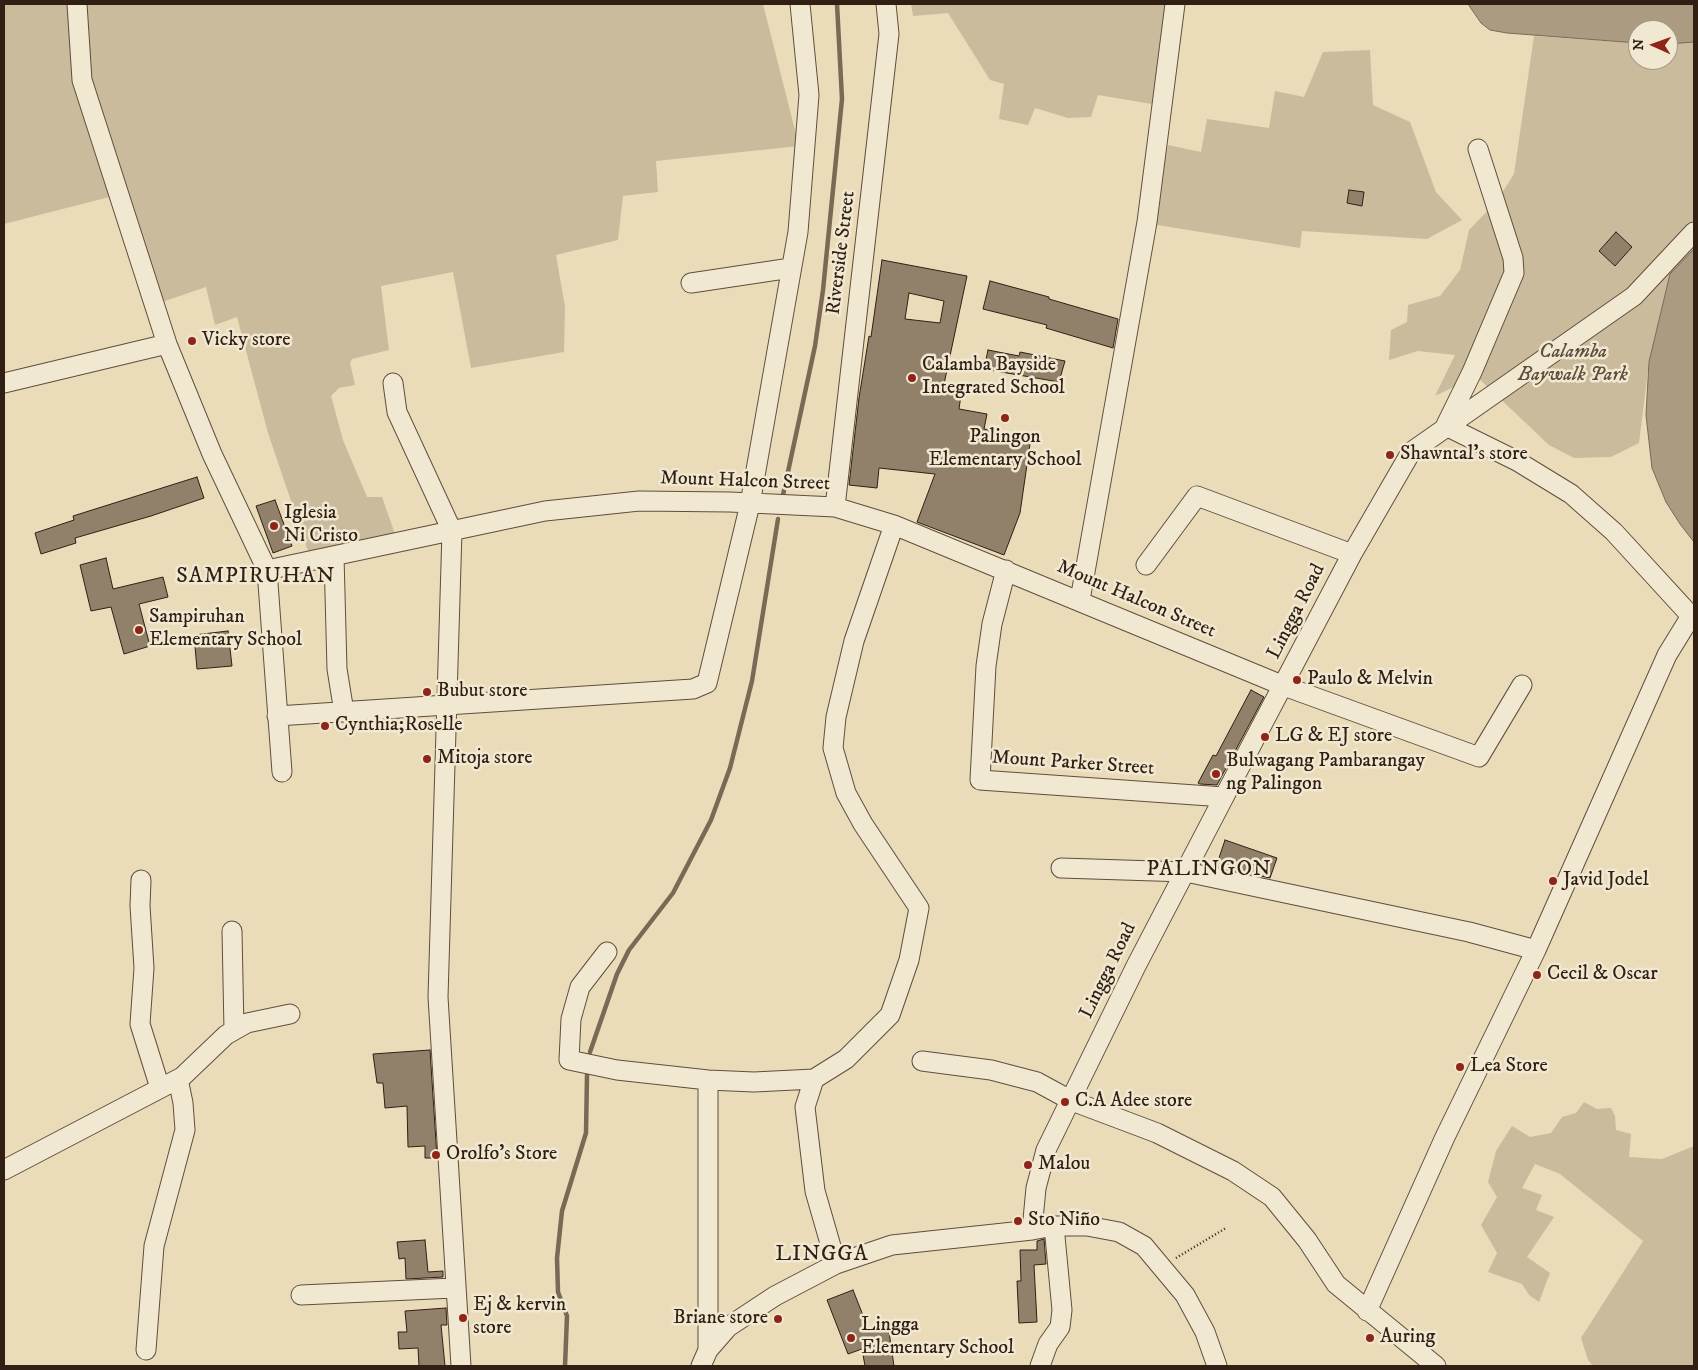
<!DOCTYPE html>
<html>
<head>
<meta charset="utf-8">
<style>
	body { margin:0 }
	#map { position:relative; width:1698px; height:1370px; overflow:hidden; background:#eadbb9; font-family:"IM FELL DW Pica",serif }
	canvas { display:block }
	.frame { position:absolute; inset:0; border:5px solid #311f14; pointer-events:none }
	.north { position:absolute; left:1628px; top:20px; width:50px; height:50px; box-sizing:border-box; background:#f1e8d2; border:1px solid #a49886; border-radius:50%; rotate:272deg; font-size:14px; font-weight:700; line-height:20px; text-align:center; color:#311f14 }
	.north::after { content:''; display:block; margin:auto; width:18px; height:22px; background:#8f2418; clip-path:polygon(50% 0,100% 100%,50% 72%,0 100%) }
</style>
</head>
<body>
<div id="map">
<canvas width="1698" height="1370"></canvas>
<div class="frame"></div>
<div class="north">N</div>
</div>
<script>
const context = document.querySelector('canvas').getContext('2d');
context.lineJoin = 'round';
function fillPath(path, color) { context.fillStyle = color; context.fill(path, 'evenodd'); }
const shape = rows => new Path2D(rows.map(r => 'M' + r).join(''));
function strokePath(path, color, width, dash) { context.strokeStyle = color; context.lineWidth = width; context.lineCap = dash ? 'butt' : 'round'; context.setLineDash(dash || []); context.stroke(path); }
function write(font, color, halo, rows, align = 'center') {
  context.font = font + ' "IM FELL DW Pica",serif'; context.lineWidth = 5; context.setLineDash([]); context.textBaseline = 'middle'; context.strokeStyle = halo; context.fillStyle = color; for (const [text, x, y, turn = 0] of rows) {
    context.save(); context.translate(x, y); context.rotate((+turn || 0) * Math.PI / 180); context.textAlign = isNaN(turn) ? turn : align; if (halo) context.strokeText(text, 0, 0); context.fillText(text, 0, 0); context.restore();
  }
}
fillPath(shape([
	[4,4,763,4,799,146,656,161,658,192,623,196,618,240,556,255,565,307,564,352,471,368,453,272,381,286,389,350,352,359,350,363,355,385,339,388,331,396,343,440,367,497,382,497,395,534,309,554,268,433,237,317,215,325,206,287,159,303,125,193,4,224],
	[911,4,1166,4,1152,104,1098,95,1091,117,1068,118,1035,108,1028,125,999,119,1004,84,990,80,948,13,913,16],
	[1534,36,1638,43,1638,60,1668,60,1668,44,1694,42,1694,249,1670,274,1649,362,1639,443,1611,457,1574,458,1549,445,1476,376,1435,396,1455,355,1418,351,1389,360,1391,330,1407,322,1408,305,1440,296,1460,270,1469,230,1497,201,1514,174],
	[1370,50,1373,105,1410,122,1436,192,1462,220,1427,239,1302,231,1300,248,1151,224,1168,145,1201,152,1207,119,1269,128,1275,91,1304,97,1323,52],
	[1584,1102,1597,1109,1611,1108,1615,1116,1616,1130,1631,1134,1629,1157,1662,1159,1694,1146,1694,1366,1593,1366,1588,1360,1581,1338,1643,1241,1560,1174,1535,1164,1522,1188,1542,1195,1536,1210,1554,1217,1527,1257,1550,1273,1539,1302,1529,1295,1522,1284,1488,1272,1497,1253,1481,1225,1497,1197,1488,1182,1496,1151,1512,1126,1530,1137,1551,1133,1562,1117,1576,1113]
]), '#cbbb9d');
const water = shape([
	[1468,4,1694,4,1694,42,1668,44,1668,30,1638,30,1638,43,1507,33,1490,30,1481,23,1468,4],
	[1694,249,1694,542,1680,524,1666,502,1652,468,1646,415,1649,362,1670,274,1694,249]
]);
fillPath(water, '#ab9b81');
strokePath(water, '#7a6955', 1);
strokePath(shape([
	[783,495,815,346,823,290,842,99,837,4],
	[590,1052,617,974,629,950,673,893,711,820,730,768,752,681,778,519],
	[565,1366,567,1316,558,1292,557,1258,562,1211,586,1133,587,1075]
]), '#7a6955', 4.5);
const building = shape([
	[1349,190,1364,192,1362,206,1347,203,1349,190],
	[1616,232,1632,247,1615,266,1599,251,1616,232],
	[882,260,967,276,944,384,962,388,959,409,987,414,984,429,1031,437,1020,513,1004,555,917,522,935,474,879,468,877,488,849,485,859,398,869,336,871,337,882,260],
	[909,293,944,301,940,323,905,319,909,293],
	[990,281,1049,297,1049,299,1118,319,1113,348,1046,328,1047,325,983,309,990,281],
	[988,350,1019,356,1020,352,1065,361,1059,382,984,369,988,350],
	[197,477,204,498,151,516,75,538,76,543,41,554,35,533,74,520,73,516,197,477],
	[275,500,292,546,273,553,256,506,275,500],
	[106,558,113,589,163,577,168,597,139,604,150,646,124,654,111,607,91,611,80,565,106,558],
	[228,631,232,666,197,669,194,635,228,631],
	[1251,690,1264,697,1217,785,1200,784,1198,783,1213,755,1216,756,1251,690],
	[1225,840,1277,858,1270,878,1216,867,1225,840],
	[430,1050,437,1158,425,1158,425,1146,408,1147,407,1106,385,1108,383,1083,377,1083,373,1054,430,1050],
	[1044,1239,1046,1264,1034,1265,1037,1322,1019,1323,1017,1281,1021,1281,1020,1250,1037,1250,1037,1241,1044,1239],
	[425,1240,428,1272,443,1271,443,1277,406,1279,405,1258,399,1259,397,1242,425,1240],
	[853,1290,868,1328,888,1325,894,1366,865,1366,862,1349,848,1354,827,1300,853,1290],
	[446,1308,447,1325,441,1325,445,1366,419,1366,418,1348,399,1349,398,1332,407,1332,405,1311,446,1308]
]);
fillPath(building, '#91816a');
strokePath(building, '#311f14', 1);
const minor = shape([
	[77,4,82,80,167,344,212,454,267,570,282,772],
	[691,283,791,268],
	[4,383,167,344],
	[393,383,397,412,452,531,438,997,461,1366],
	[1446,425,1472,372,1514,273,1513,258,1478,149],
	[835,507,889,34,886,4],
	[334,556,337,669,344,712],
	[1146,565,1197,496,1352,554],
	[267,570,545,511,639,501,730,502,835,507,894,525,1284,686,1479,757,1522,685],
	[1006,570,992,624,986,666,980,780,1224,797],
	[1080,600,1147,222,1175,4],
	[277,716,693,689,707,683,750,504,798,232,809,95,800,4],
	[1061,868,1186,872,1469,932,1536,950],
	[141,880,140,906,144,968,140,1024,160,1088],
	[232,931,234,1030],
	[607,952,580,987,571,1019,569,1060,617,1070,708,1080,754,1082,814,1079],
	[922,1061,991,1070,1037,1082,1072,1101,1157,1133,1233,1171,1272,1197,1307,1240,1336,1284,1436,1366],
	[708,1080,708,1350],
	[4,1170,182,1077,226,1035,247,1023,290,1014],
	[1032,1230,1054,1226,1087,1226,1119,1232,1144,1246,1185,1295,1205,1332,1217,1366],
	[836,1264,815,1191,805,1107,814,1079,846,1059,890,1015,909,960,919,908,863,824,846,793,833,748,836,717,854,641,894,525],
	[301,1295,454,1288],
	[1367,1311,1445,1137,1536,950,1667,655,1691,616,1614,532,1571,494,1517,461,1446,426],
	[146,1350,154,1246,185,1130,183,1103,178,1079],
	[701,1366,708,1350,728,1327,775,1296,836,1264,892,1245,1032,1230,1036,1188,1046,1150,1136,966,1224,797,1352,554,1411,452,1634,296,1694,232],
	[1040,1366,1048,1344,1060,1327,1062,1310,1054,1226]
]);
strokePath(minor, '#5f4e3d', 21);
strokePath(shape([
	[1176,1258,1226,1228]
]), '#311f14', 2.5, [1, 2.5]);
strokePath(minor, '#f1e8d2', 19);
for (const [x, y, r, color] of [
	[192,341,5,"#8f2418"],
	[912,378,5,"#8f2418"],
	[1005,418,5,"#8f2418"],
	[1390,455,5,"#8f2418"],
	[274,526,5,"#8f2418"],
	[139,630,5,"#8f2418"],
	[1297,680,5,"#8f2418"],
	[427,692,5,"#8f2418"],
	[325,726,5,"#8f2418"],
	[1265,737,5,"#8f2418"],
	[427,759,5,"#8f2418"],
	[1216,774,5,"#8f2418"],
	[1553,881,5,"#8f2418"],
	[1537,975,5,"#8f2418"],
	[1460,1067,5,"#8f2418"],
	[1065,1102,5,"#8f2418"],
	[436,1155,5,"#8f2418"],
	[1028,1165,5,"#8f2418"],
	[1018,1221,5,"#8f2418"],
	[463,1318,5,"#8f2418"],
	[778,1319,5,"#8f2418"],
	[851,1338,5,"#8f2418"],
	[1370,1338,5,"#8f2418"]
]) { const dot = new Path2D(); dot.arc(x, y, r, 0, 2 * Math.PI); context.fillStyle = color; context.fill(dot); strokePath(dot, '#f1e8d2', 2); }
write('20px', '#311f14', '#f1e8d2', [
	["Riverside Street",842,253,-83],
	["Mount Halcon Street",745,482,2],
	["Mount Halcon Street",1136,600,23],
	["Lingga Road",1297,612,-63],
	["Mount Parker Street",1073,764,4],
	["Lingga Road",1109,971,-64]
]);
write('20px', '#311f14', '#f1e8d2', [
	["Vicky store",202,341],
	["Calamba Bayside",922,366],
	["Integrated School",922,389],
	["Palingon",1005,438,"center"],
	["Elementary School",1005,461,"center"],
	["Shawntal's store",1400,455],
	["Iglesia",284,514],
	["Ni Cristo",284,537],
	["Sampiruhan",149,618],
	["Elementary School",149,641],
	["Paulo & Melvin",1307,680],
	["Bubut store",437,692],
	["Cynthia;Roselle",335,726],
	["LG & EJ store",1275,737],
	["Mitoja store",437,759],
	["Bulwagang Pambarangay",1226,762],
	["ng Palingon",1226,785],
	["Javid Jodel",1563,881],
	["Cecil & Oscar",1547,975],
	["Lea Store",1470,1067],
	["C.A Adee store",1075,1102],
	["Orolfo's Store",446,1155],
	["Malou",1038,1165],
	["Sto Niño",1028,1221],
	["Ej & kervin",473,1306],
	["store",473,1329],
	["Briane store",768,1319,"right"],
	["Lingga",861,1326],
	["Elementary School",861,1349],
	["Auring",1380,1338]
], 'left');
write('italic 20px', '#5f4e3d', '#f1e8d2', [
	["Calamba",1573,353],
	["Baywalk Park",1573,376]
]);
context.letterSpacing = '1px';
write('22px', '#311f14', '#f1e8d2', [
	["SAMPIRUHAN",256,577],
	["PALINGON",1209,870],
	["LINGGA",822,1255]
]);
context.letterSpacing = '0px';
</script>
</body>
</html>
